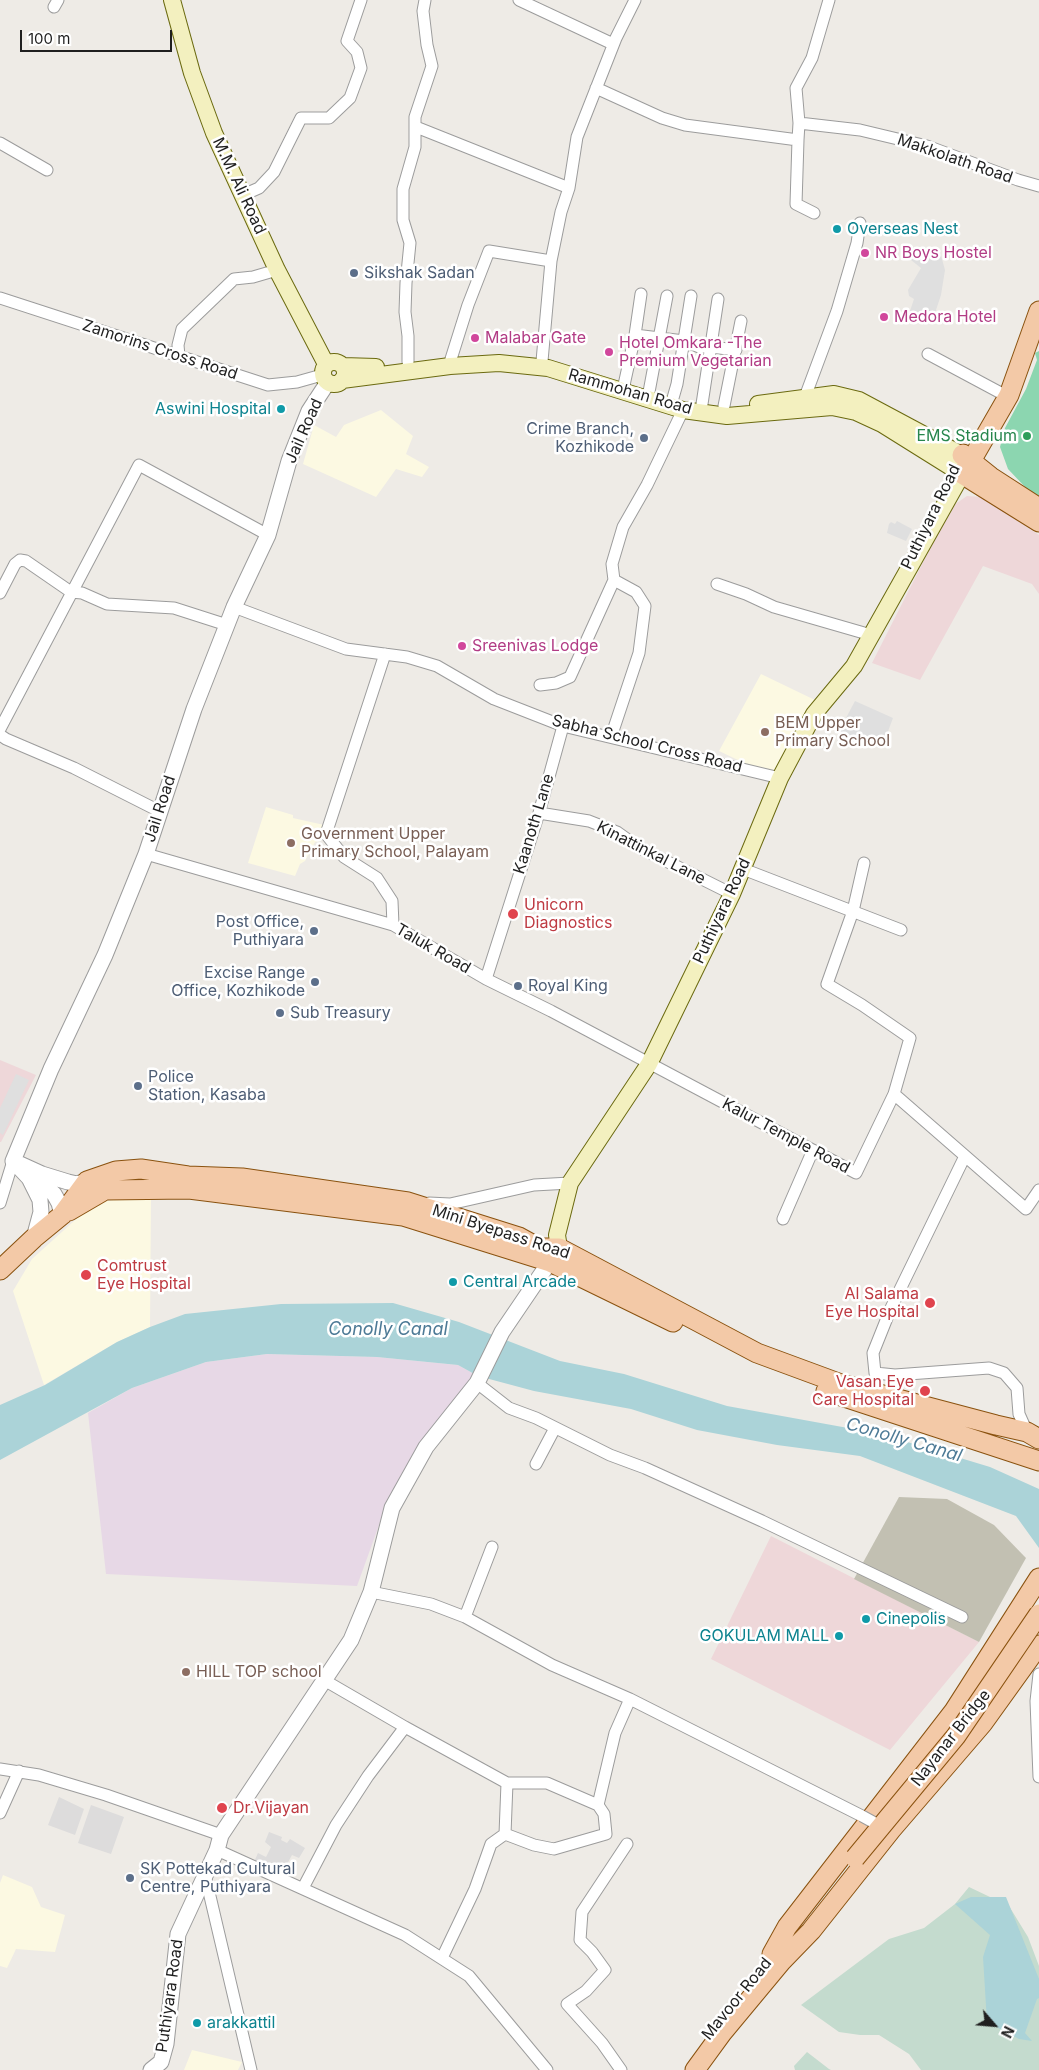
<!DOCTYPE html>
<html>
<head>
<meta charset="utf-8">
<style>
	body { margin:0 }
	#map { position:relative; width:1039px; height:2070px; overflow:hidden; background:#eeebe6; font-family:Inter,sans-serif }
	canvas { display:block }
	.north { position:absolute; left:969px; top:2000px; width:50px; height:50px; -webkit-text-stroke:4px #fff; paint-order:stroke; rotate:117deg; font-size:14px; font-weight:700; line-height:20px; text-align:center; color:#1f1f1f }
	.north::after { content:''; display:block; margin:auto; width:18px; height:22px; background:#1f1f1f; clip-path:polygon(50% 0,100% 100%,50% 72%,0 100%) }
	.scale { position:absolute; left:20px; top:30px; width:152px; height:22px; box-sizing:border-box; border:2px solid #1f1f1f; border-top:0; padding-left:6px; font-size:15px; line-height:18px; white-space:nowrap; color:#1f1f1f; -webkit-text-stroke:4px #fff; paint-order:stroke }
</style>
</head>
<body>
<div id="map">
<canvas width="1039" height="2070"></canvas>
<div class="north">N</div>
<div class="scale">100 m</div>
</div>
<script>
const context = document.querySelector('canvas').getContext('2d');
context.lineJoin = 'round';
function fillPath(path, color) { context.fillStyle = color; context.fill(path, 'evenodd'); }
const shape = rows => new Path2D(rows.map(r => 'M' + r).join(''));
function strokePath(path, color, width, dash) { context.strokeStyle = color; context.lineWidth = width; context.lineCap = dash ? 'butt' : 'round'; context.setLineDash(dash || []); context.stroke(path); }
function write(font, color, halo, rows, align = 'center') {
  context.font = font + ' Inter,sans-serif'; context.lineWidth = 5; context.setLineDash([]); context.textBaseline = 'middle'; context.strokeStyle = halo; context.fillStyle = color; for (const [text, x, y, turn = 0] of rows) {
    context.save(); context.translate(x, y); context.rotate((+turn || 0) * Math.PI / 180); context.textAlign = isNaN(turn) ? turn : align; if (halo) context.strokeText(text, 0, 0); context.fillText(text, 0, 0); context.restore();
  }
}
fillPath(shape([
	[59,1797,84,1809,75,1835,48,1825],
	[91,1805,124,1817,111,1854,78,1843],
	[269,1832,282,1837,281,1840,287,1843,290,1839,305,1848,299,1858,292,1855,286,1866,292,1870,288,1879,272,1871,272,1868,267,1866,266,1869,254,1862,258,1853,266,1857,271,1847,265,1842]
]), '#dddcdc');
fillPath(shape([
	[967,496,981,497,1039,535,1039,594,1032,584,983,566,920,680,872,663,951,507],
	[0,1060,36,1075,1,1142,0,1142],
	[771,1536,979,1642,890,1750,711,1659]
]), '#eed7d9');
fillPath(shape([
	[267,1354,377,1357,458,1365,478,1376,387,1503,357,1586,106,1574,88,1413,132,1388,206,1362]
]), '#e7d8e6');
fillPath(shape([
	[381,410,413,436,406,454,429,467,422,477,396,469,376,497,303,464,314,425,336,437,344,425],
	[761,674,817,701,778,779,719,751],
	[266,807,293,815,293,818,324,825,319,841,315,842,305,861,300,864,295,876,248,863],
	[151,1196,150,1327,117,1342,44,1385,13,1291,32,1259,95,1202],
	[3,1875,32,1887,41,1907,65,1915,55,1952,16,1949,7,1968,0,1966,0,1883],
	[192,2050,242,2062,238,2070,184,2070]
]), '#fcf9e2');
fillPath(shape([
	[899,1497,947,1499,994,1525,1026,1558,979,1642,854,1579]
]), '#c2c0b2');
fillPath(shape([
	[969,1887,1009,1906,1028,1937,1039,1966,1039,2070,921,2070,909,2054,879,2035,860,2035,839,2032,801,2005,889,1939,924,1928,955,1904],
	[807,2052,829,2069,831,2070,795,2070,794,2066]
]), '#c4dbce');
fillPath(shape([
	[1039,351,1039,496,1026,488,1008,469,1000,447,1005,428,1026,389,1037,360,1035,353]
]), '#8cd6b0');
fillPath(shape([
	[924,249,940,252,945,270,941,295,933,319,909,314,914,299,909,296,908,290,921,268,911,260,915,253],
	[897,521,912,529,906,541,887,533,889,524,891,522,895,524],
	[855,701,893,718,887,734,872,745,858,745,838,733],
	[16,1074,29,1080,3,1135,0,1133,0,1108]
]), '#dfdfdf');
fillPath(shape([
	[393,1303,459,1322,560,1361,624,1374,727,1406,881,1434,990,1467,1039,1489,1039,1548,1016,1516,860,1456,777,1445,697,1430,631,1409,534,1391,478,1376,458,1365,377,1357,267,1354,206,1362,132,1388,0,1460,0,1405,45,1385,117,1342,150,1327,185,1314,281,1304],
	[971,1897,1006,1897,1039,1979,1039,1998,1037,1999,1025,2033,1032,2041,1019,2039,987,2022,983,1957,990,1935,955,1904]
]), '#abd3d8');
const minor = shape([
	[519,0,613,44],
	[54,7,58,0],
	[596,88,662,118,685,125,798,140,799,123,860,130,927,146,1018,180,1039,186],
	[799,123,796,88,812,58,829,0],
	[416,127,569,188],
	[798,140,796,204,814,213],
	[0,143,47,170],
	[243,195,259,188,274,172,301,118,329,118,350,98,361,68,357,52,347,41,361,0],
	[0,298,268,385,297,382,322,375],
	[635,335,684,341,699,347,711,347,736,350],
	[928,354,999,392],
	[179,356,178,345,182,329,234,279,253,277,277,270],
	[451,359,468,305,489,251,551,261,561,212,569,188,577,137,616,38,635,0],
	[542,361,551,261],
	[408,362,408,336,405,312,406,283,410,243,403,220,403,189,415,147,415,117,432,66,427,45,423,11,425,0],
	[624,385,635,335,641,294],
	[649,392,667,296],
	[805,397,837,311,857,243,860,223],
	[673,398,677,384,691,296],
	[702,404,718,299],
	[724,406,741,321],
	[717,584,746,594,774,607,871,635],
	[0,593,15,564,20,560,26,561,71,592,82,593,107,604,174,608,227,625],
	[234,607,346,649,407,657,437,666,494,699,563,726,780,778],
	[385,654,326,834,344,857,377,878,392,901,393,925],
	[540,685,556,683,570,677,614,580],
	[0,729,139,465,268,535],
	[0,735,6,739,74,768,159,811],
	[611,737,639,653,645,606,636,592,614,580,612,564,623,527,647,485,683,410],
	[539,813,589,821,617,832,638,847,732,894],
	[146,854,393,925,486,979,551,1011,856,1173,894,1094,1026,1209,1039,1190],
	[864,863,853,911,827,984,862,1005,910,1038,894,1094],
	[743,869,901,930],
	[486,979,539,813,563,726],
	[965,1156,891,1308,873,1353,875,1373,895,1375,989,1368,1004,1373,1017,1388,1019,1414,1027,1432],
	[0,1203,13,1161],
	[429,1203,450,1204,534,1185,570,1183],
	[783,1219,813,1150],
	[477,1383,509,1408,536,1418,610,1455,645,1468,762,1521,962,1617],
	[536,1464,555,1428],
	[371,1592,431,1604,465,1617,492,1547],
	[465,1617,552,1665,630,1699,862,1816],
	[1039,1674,1036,1701,1039,1777],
	[405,1727,507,1783,547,1783,598,1805,604,1814,606,1834,554,1849,534,1845,505,1834],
	[0,1769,39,1775,106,1795,221,1835],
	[598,1805,615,1733,630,1699],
	[0,1813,19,1771],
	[505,1834,507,1783],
	[217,1850,405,1935,469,1976,547,2070],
	[205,1875,251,2070],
	[303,1888,336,1825,368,1776,405,1727,324,1680],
	[442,1958,475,1889,491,1844,505,1834],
	[621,2070,602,2043,567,2004,586,1991,605,1970,592,1952,580,1940,582,1912,627,1844]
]);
const tertiary = shape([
	[13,1161,51,1069,105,955,146,854,194,709,234,607,268,535,289,461,309,411,328,382],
	[13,1161,29,1178,40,1200,41,1212,34,1238],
	[20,1164,42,1174,68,1182,77,1184,87,1181],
	[31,1174,54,1194,59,1203,62,1215],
	[151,2070,161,2062,166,2044,178,1934,217,1850,221,1835,351,1640,371,1592,392,1508,426,1447,477,1383,502,1332,555,1254]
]);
const secondary = shape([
	[172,0,192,73,214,133,277,270,326,364],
	'323 373a11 11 0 1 1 22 0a11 11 0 1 1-22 0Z',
	[343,366,376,367],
	[342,380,450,366,499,363,548,368,683,410,727,416,832,407,856,412,882,424,962,474,854,666,814,714,780,778,732,894,649,1064,570,1183,557,1235,559,1248],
	[758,404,834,394,859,400,962,455,956,465]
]);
const primary = shape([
	[1039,311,1009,395,971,461,991,477,1039,508],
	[963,454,962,455,971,461,962,474,1039,522],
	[69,1211,105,1190,189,1189,403,1216,550,1262,673,1322],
	[0,1270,34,1238,62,1215,87,1181,116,1171,141,1169,188,1176,242,1178,408,1202,519,1237,539,1248,559,1248,757,1353,841,1384,996,1425,1027,1432,1039,1439],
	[826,1391,1039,1461],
	[772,1954,787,1927,954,1711,1039,1578],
	[781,1962,811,1931,891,1830,983,1723,1039,1645],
	[695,2070,722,2033,781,1962,786,1953]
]);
strokePath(minor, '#9c9c9c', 13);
strokePath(tertiary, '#9c9c9c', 17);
strokePath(secondary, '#6b6a10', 18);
strokePath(primary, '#8a520f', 21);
strokePath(minor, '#fff', 11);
strokePath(tertiary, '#fff', 15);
strokePath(secondary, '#f3f0bf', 16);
strokePath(primary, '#f3c9a7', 19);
const minorBridge = shape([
	[862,1816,873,1822]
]);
const primaryBridge = shape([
	[855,1858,956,1736,1039,1614]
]);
strokePath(minorBridge, '#9c9c9c', 13, []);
strokePath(primaryBridge, '#8a520f', 21, []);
strokePath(minorBridge, '#fff', 11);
strokePath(primaryBridge, '#f3c9a7', 19);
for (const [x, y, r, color] of [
	[837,229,5,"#0f9aa8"],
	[865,253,5,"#d1479c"],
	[354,273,5,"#5c6f8a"],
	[884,317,5,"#d1479c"],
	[475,338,5,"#d1479c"],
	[609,352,5,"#d1479c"],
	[281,409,5,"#0f9aa8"],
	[1027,436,5,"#2e9e5b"],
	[644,438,5,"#5c6f8a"],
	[462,646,5,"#d1479c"],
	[765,732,5,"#8d6e63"],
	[291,843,5,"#8d6e63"],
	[513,914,6,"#e0444e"],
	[314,931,5,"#5c6f8a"],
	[315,982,5,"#5c6f8a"],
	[518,986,5,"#5c6f8a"],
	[280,1013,5,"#5c6f8a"],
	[138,1086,5,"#5c6f8a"],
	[86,1275,6,"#e0444e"],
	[453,1282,5,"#0f9aa8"],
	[930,1303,6,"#e0444e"],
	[925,1391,6,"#e0444e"],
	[866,1619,5,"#0f9aa8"],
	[839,1636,5,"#0f9aa8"],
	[186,1672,5,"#8d6e63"],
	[222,1808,6,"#e0444e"],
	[130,1878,5,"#5c6f8a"],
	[197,2023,5,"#0f9aa8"]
]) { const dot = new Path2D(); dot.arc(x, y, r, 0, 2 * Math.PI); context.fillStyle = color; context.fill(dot); strokePath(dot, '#fff', 2); }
write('16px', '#1f1f1f', '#fff', [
	["Makkolath Road",955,159,19],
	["M.M. Ali Road",239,186,65],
	["Zamorins Cross Road",160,350,18],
	["Rammohan Road",630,392,16],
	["Jail Road",304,431,-66],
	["Puthiyara Road",931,517,-64],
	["Sabha School Cross Road",647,744,14],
	["Jail Road",160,809,-72],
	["Kaanoth Lane",534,824,-73],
	["Kinattinkal Lane",651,853,27],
	["Puthiyara Road",722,911,-65],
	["Taluk Road",433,949,30],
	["Kalur Temple Road",786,1136,28],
	["Mini Byepass Road",501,1232,18],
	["Nayanar Bridge",951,1738,-52],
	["Puthiyara Road",170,1996,-82],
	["Mavoor Road",737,1999,-51]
]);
write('16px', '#0d838f', '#fff', [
	["Overseas Nest",847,229],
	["Aswini Hospital",271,409,"right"],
	["Central Arcade",463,1282],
	["Cinepolis",876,1619],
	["GOKULAM MALL",829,1636,"right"],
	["arakkattil",207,2023]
], 'left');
write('16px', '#b23c85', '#fff', [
	["NR Boys Hostel",875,253],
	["Medora Hotel",894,317],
	["Malabar Gate",485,338],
	["Hotel Omkara -The",619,343],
	["Premium Vegetarian",619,361],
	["Sreenivas Lodge",472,646]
], 'left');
write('16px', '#4e5e75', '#fff', [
	["Sikshak Sadan",364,273],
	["Crime Branch,",634,429,"right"],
	["Kozhikode",634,447,"right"],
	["Post Office,",304,922,"right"],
	["Puthiyara",304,940,"right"],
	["Excise Range",305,973,"right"],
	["Office, Kozhikode",305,991,"right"],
	["Royal King",528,986],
	["Sub Treasury",290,1013],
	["Police",148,1077],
	["Station, Kasaba",148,1095],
	["SK Pottekad Cultural",140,1869],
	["Centre, Puthiyara",140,1887]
], 'left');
write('16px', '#27864d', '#fff', [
	["EMS Stadium",1017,436]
], 'right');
write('16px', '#785e54', '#fff', [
	["BEM Upper",775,723],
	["Primary School",775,741],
	["Government Upper",301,834],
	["Primary School, Palayam",301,852],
	["HILL TOP school",196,1672]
], 'left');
write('16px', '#be3a42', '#fff', [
	["Unicorn",524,905],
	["Diagnostics",524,923],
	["Comtrust",97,1266],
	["Eye Hospital",97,1284],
	["Al Salama",919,1294,"right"],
	["Eye Hospital",919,1312,"right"],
	["Vasan Eye",914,1382,"right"],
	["Care Hospital",914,1400,"right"],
	["Dr.Vijayan",233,1808]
], 'left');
write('italic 18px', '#4d7a96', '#fff', [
	["Conolly Canal",388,1330],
	["Conolly Canal",904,1440,16]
]);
</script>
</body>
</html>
